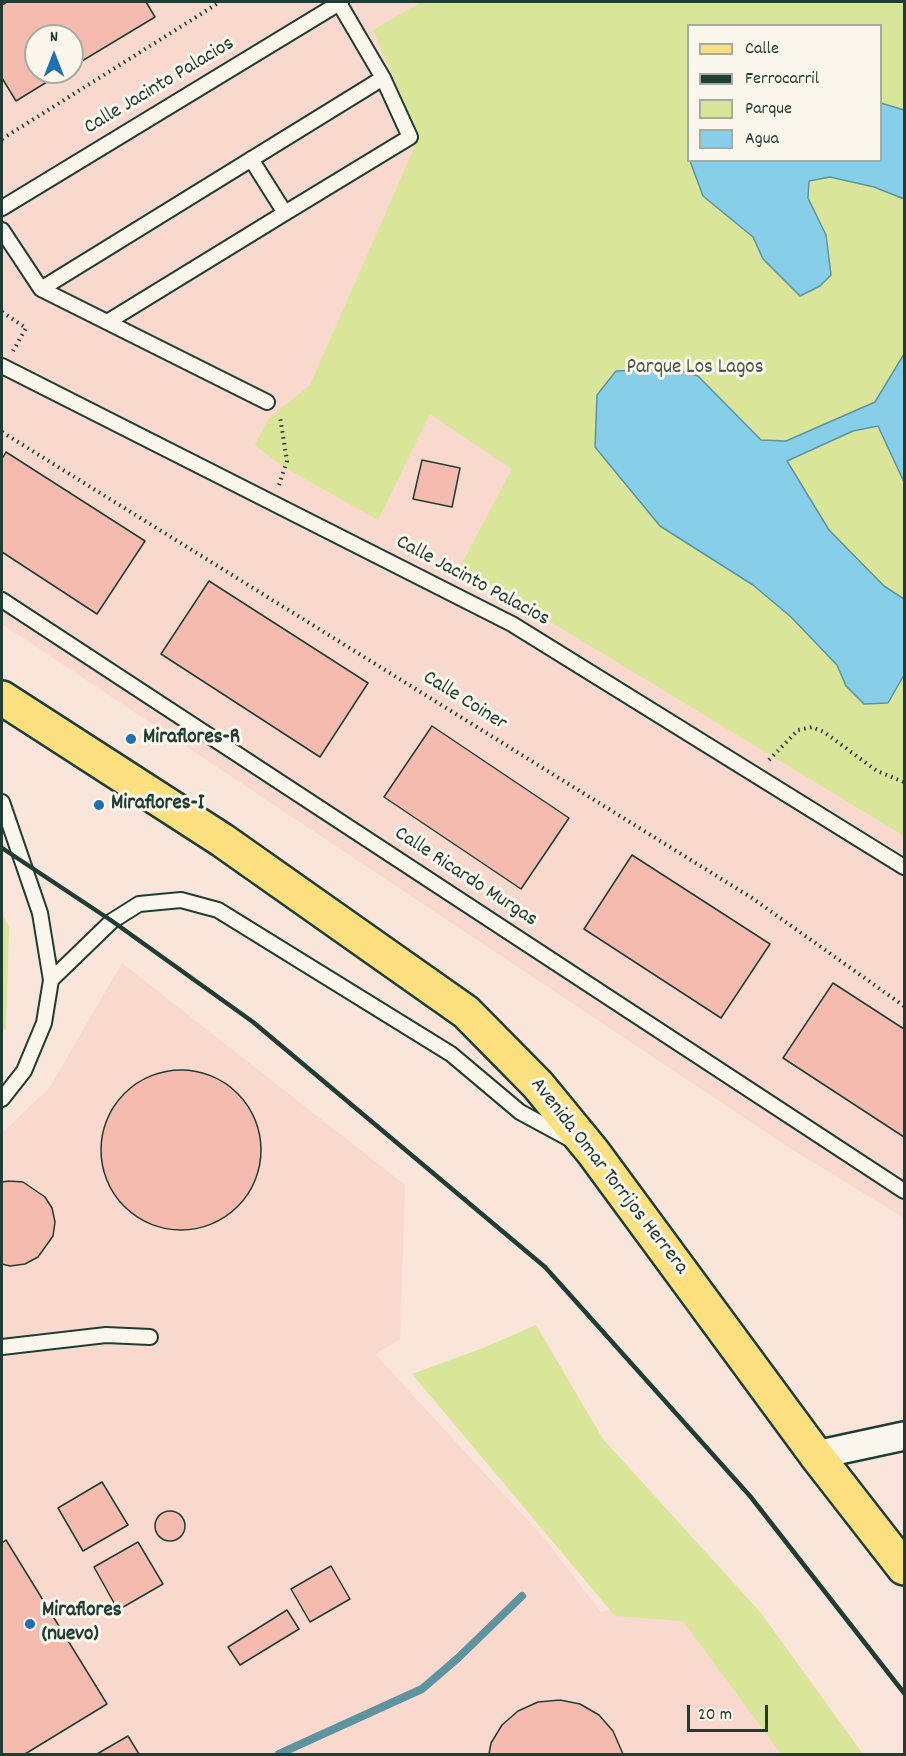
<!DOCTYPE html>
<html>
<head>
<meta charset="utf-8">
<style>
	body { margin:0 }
	#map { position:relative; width:906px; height:1756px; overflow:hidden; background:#fae5da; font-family:Dekko,sans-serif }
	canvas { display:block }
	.frame { position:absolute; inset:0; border:3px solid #1f3d34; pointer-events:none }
	.legend { position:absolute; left:687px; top:24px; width:195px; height:138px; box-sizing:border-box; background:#fbf7ec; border:2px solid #a3ada2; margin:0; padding:8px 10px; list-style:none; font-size:18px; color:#1f3d34 }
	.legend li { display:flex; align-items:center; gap:12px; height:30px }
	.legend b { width:30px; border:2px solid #a3ada2 }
	.north { position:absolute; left:24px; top:24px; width:60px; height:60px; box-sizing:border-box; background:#fbf7ec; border:2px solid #a3ada2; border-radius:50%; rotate:0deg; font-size:16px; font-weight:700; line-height:24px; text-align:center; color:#1f3d34 }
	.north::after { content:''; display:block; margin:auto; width:21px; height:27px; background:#1f6fb2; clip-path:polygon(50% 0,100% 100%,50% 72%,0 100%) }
	.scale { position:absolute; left:687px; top:1705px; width:81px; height:27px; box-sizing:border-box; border:3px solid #1f3d34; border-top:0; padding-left:8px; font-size:18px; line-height:21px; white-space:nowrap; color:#1f3d34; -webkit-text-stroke:4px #fbf7ec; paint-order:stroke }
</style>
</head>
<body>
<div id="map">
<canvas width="906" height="1756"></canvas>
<div class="frame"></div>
<ul class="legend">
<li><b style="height:8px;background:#fce080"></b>Calle</li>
<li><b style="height:8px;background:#1f3d34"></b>Ferrocarril</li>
<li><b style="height:16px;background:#d9e699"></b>Parque</li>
<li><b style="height:16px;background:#87cee8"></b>Agua</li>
</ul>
<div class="north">N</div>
<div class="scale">20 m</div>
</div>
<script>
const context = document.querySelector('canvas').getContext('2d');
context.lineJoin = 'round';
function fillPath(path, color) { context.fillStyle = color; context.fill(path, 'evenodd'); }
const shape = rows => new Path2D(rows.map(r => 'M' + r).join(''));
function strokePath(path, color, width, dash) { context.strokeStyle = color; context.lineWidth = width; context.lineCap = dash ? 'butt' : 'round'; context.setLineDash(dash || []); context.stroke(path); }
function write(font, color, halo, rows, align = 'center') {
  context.font = font + ' Dekko,sans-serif'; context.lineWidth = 6; context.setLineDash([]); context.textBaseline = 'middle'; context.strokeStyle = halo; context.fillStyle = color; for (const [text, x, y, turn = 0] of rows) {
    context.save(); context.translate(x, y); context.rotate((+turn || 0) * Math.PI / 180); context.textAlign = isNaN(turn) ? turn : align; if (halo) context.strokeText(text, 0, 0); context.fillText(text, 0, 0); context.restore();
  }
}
fillPath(shape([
	[2,2,904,2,904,1218,785,1145,2,624],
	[688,26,880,26,880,160,688,160],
	[36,36,72,36,72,72,36,72],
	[122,963,405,1185,400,1339,375,1354,544,1538,601,1612,691,1590,816,1754,2,1754,2,1133,50,1087]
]), '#f9d8cd');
fillPath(shape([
	[421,2,904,2,904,836,460,567,512,469,430,414,378,520,282,466,255,445,268,419,310,385,419,137,373,30],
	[688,26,880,26,880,160,688,160],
	[2,912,9,928,6,1030,2,1029],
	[536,1325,603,1439,761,1613,863,1754,781,1754,683,1621,615,1616,412,1374,483,1348]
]), '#d9e699');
const water = shape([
	[881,103,904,110,904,199,874,187,830,177,809,181,808,198,826,235,831,275,820,286,800,296,763,259,753,237,703,196,690,161,880,160,881,103],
	[904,354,904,482,878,426,853,431,787,461,829,530,884,586,904,599,904,675,888,703,864,704,846,686,837,665,791,617,753,585,660,526,595,447,597,395,616,371,676,369,698,376,761,440,786,441,875,402,904,354]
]);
fillPath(water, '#87cee8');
strokePath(water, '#5d94a0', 1.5);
strokePath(shape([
	[279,1754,422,1689,458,1658,522,1596]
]), '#5d94a0', 8);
const building = shape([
	[7,2,146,2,155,17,72,67,72,36,36,36,36,72,63,72,16,101,2,78,2,5,7,2],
	[6,452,145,541,97,614,2,552,2,459,6,452],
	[422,460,460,468,452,507,413,499,422,460],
	[209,581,368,683,320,757,161,654,209,581],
	[432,726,569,818,521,889,384,797,432,726],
	[632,855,770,944,721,1018,584,929,632,855],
	[833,983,904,1029,904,1137,783,1058,833,983],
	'101 1150a80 80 0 1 1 160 0a80 80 0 1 1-160 0Z',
	[9,1181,23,1182,45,1197,52,1208,55,1222,53,1236,38,1257,25,1264,10,1266,2,1264,2,1182,9,1181],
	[102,1482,128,1525,83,1551,58,1508,102,1482],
	'155 1526a15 15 0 1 1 30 0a15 15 0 1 1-30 0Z',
	[6,1540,107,1704,25,1754,2,1754,2,1543,6,1540],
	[138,1542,163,1584,118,1610,94,1567,138,1542],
	[331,1566,350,1599,310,1622,291,1589,331,1566],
	[287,1610,299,1629,240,1665,228,1647,287,1610],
	[560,1700,580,1704,599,1715,613,1731,623,1754,489,1754,491,1743,502,1725,518,1711,538,1702,560,1700],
	[128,1736,139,1754,97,1754,128,1736]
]);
fillPath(building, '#f6bbaf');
strokePath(building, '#1f3d34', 1.5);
const lane = shape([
	[2,208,341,2],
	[285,213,410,137,383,78,339,3],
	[2,230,41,289,267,402],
	[41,289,383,78],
	[109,321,285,213,251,159],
	[2,366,512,624,904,867],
	[2,600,904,1191],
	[2,802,40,913,51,980,44,1023,24,1071,2,1099],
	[51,980,112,921,139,904,181,900,218,910,451,1054,520,1112,568,1138],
	[2,1347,106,1335,150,1337]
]);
const street = shape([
	[816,1455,904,1436]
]);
const primary = shape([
	[2,698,222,840,466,1012,538,1085,593,1152,816,1455,904,1568]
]);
strokePath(lane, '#1f3d34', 18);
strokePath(street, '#1f3d34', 32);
strokePath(primary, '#1f3d34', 38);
strokePath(shape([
	[2,139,220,2],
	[2,312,26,328,13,351],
	[2,432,752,898,904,1006],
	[279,485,287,461,280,417],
	[769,760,798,730,812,727,824,732,877,771,904,782]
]), '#1f3d34', 4, [1.5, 4.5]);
strokePath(lane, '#fbf7ec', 14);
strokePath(street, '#fbf7ec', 27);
strokePath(primary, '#fce080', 33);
strokePath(shape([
	[2,848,112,921,253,1022,545,1267,750,1496,904,1693]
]), '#1f3d34', 4.5);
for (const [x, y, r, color] of [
	[131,739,6,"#1f6fb2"],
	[99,805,6,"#1f6fb2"],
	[30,1624,6,"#1f6fb2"]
]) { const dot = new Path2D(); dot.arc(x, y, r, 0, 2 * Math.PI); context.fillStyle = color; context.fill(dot); strokePath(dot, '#fbf7ec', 2); }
write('21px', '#1f3d34', '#fbf7ec', [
	["Calle Jacinto Palacios",160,87,-31],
	["Calle Jacinto Palacios",472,582,28],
	["Calle Coiner",464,702,32],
	["Calle Ricardo Murgas",465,878,33],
	["Avenida Omar Torrijos Herrera",608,1177,52]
]);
write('21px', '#445f48', '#fbf7ec', [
	["Parque Los Lagos",695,369]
]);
write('bold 21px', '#1f3d34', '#fbf7ec', [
	["Miraflores-R",143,739],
	["Miraflores-I",111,805],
	["Miraflores",42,1612],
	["(nuevo)",42,1636]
], 'left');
</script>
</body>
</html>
